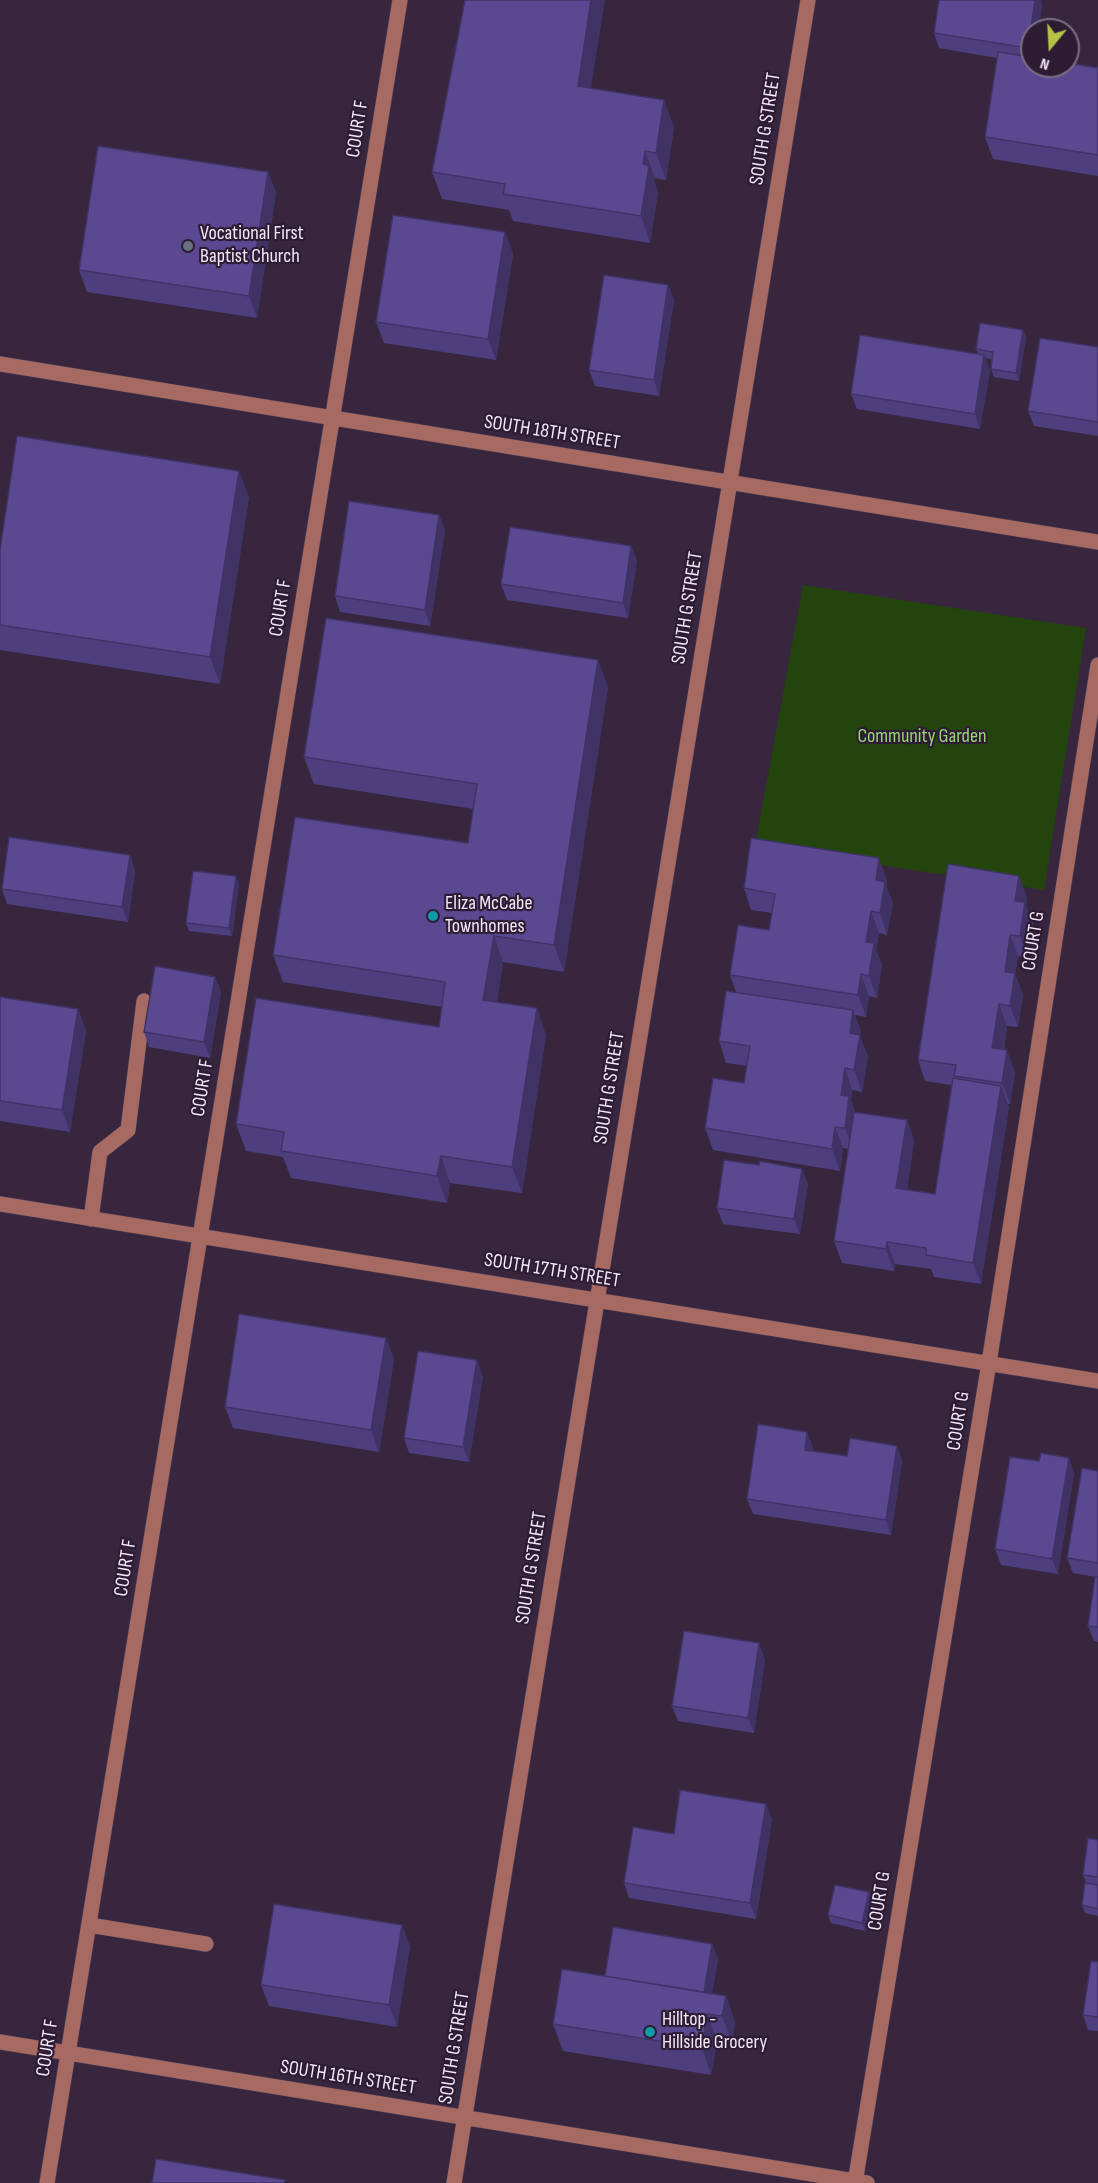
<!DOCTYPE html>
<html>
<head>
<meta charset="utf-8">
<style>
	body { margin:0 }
	#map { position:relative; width:1098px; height:2183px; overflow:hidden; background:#37263e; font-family:"Sofia Sans Condensed",sans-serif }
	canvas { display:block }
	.north { position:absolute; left:1020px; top:18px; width:60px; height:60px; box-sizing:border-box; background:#2d1c34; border:2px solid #7c6e82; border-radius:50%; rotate:198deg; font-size:16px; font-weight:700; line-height:24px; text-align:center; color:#f3e8f8 }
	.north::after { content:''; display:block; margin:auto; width:21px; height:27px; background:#b7c148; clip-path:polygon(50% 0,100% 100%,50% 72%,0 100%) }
</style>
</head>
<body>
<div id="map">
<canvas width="1098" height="2183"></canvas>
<div class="north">N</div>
</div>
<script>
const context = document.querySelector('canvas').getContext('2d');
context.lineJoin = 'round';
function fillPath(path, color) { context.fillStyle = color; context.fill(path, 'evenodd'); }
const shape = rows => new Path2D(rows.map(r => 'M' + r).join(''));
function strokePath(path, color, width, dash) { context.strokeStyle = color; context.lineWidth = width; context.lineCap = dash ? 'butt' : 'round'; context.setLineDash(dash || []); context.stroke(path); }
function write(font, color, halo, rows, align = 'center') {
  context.font = font + ' "Sofia Sans Condensed",sans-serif'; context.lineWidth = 4.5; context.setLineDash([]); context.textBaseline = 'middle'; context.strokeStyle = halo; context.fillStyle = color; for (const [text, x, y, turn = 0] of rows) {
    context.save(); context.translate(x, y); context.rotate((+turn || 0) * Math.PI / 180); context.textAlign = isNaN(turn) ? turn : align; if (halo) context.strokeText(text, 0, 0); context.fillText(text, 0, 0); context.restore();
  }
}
fillPath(shape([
	[803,585,1086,628,1044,890,755,846]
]), '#24440d');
const minor = shape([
	[0,364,1098,542],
	[0,1204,1098,1381],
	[91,1219,100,1152,128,1130,144,1001],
	[89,1925,206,1944],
	[0,2042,867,2183],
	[47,2183,400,0],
	[454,2183,808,0],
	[855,2183,989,1363,1098,665]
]);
strokePath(minor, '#514158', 16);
strokePath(minor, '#a66a62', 15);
fillPath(shape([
	[1042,4,1039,30,1032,30,1032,66,1098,68,1098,176,993,159,985,137,997,58,939,48,934,33],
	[591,89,674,127,666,180,655,178,654,181,658,192,650,243,513,221,509,210,442,199,432,172],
	[268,172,276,193,257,318,87,292,79,270],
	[505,232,513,254,496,360,384,343,376,322],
	[668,285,674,300,659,396,595,386,589,370],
	[1023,330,1026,338,1019,381,994,377,991,369,992,359,985,358,990,370,980,429,857,409,851,394,978,354,976,349],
	[1098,347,1098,436,1034,426,1028,411],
	[249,497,220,684,0,650,0,550],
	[439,515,445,530,430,626,340,612,335,596],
	[631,546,637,561,628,618,507,600,501,584],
	[608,687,564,972,503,962,497,1002,546,1035,522,1193,450,1183,447,1203,291,1178,283,1157,246,1151,236,1124,439,1027,442,1007,283,982,273,955,468,843,474,809,314,784,304,757],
	[130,855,135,871,128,922,7,904,2,889],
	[1019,876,1027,898,1026,905,1033,924,1028,958,1018,956,1015,974,1023,995,1018,1027,1007,1026,1004,1050,1015,1072,1010,1104,1007,1104,1009,1107,981,1284,934,1277,931,1269,895,1264,894,1271,842,1263,834,1241,849,1149,843,1148,840,1171,713,1150,705,1128,744,1083,747,1066,726,1063,719,1041,736,992,730,975,769,930,772,913,751,910,744,888,887,880,886,886,893,903,887,935,879,933,876,950,882,965,877,998,869,996,866,1017,855,1015,861,1032,860,1036,868,1057,862,1092,852,1090,851,1100,855,1112,907,1120,914,1141,907,1190,935,1194,951,1085,925,1081,918,1060],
	[239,884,232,936,189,931,186,923],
	[215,977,221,992,210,1058,149,1047,144,1032],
	[0,997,78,1009,86,1031,70,1132,0,1121],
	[759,1165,808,1184,800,1234,723,1224,717,1208],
	[386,1338,394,1359,379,1452,233,1428,225,1407],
	[483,1376,469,1462,409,1453,404,1438],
	[897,1446,902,1461,891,1535,753,1514,747,1499,813,1447,812,1451,847,1456],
	[1069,1458,1074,1473,1058,1574,1001,1565,995,1549],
	[1098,1471,1098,1642,1094,1641,1088,1626,1096,1577,1073,1573,1067,1558],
	[765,1659,754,1733,678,1721,672,1706],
	[772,1819,756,1919,629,1898,624,1883,674,1834],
	[1098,1840,1098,1916,1085,1913,1082,1905,1086,1883,1083,1875],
	[869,1892,872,1900,865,1931,831,1923,828,1915],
	[402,1925,410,1947,397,2027,269,2006,261,1985],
	[712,1944,718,1959,712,1993,726,1996,735,2022,732,2043,717,2041,711,2075,563,2051,553,2024],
	[1098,1962,1098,2031,1088,2030,1083,2015]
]), '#4d3f7d');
fillPath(shape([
	[591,0,605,0,587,113,578,86],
	[1035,0,1041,0,1042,4,1039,30,1032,30,1032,59,1028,48],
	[664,100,674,127,666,180,656,153],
	[645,151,655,178,654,181,658,192,650,243,641,216,643,164],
	[268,172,276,193,257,318,249,296],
	[505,232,513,254,496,360,488,339],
	[668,285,674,300,659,396,654,380],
	[1023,330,1026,338,1019,381,1016,373],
	[984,355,990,370,980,429,975,414],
	[239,471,249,497,220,684,210,657],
	[439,515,445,530,430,626,425,610],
	[631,546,637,561,628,618,623,603],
	[598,660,608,687,564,972,554,945],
	[130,855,135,871,128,922,122,907],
	[879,858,887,880,886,886,893,903,887,935,880,913,876,880],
	[236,876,239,884,232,936,229,928],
	[1019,876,1027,898,1026,905,1033,924,1028,958,1020,936,1015,901],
	[871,911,879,933,876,950,882,965,877,998,869,976,866,942],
	[1010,935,1018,956,1015,974,1023,995,1018,1027,1010,1006,1005,972],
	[494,936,503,962,493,1027,483,1000],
	[861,974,869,996,866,1017,858,995],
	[215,977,221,992,210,1058,204,1042],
	[999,1004,1007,1026,1000,1070,992,1048],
	[537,1008,546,1035,522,1193,512,1167],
	[78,1009,86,1031,70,1132,62,1110],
	[853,1010,861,1032,860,1036,868,1057,862,1092,854,1070,850,1033],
	[1007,1050,1015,1072,1010,1104,1002,1083],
	[845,1068,852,1090,851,1100,857,1118,853,1150,845,1128,841,1095],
	[1001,1086,1009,1107,981,1284,973,1263],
	[907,1120,914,1141,904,1210,896,1188],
	[835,1127,843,1148,840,1171,832,1149],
	[441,1156,450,1183,447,1203,437,1176],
	[802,1169,808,1184,800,1234,794,1219],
	[887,1242,895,1264,894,1271,886,1249],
	[386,1338,394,1359,379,1452,371,1430],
	[477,1360,483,1376,469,1462,463,1447],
	[807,1432,813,1447,810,1465,805,1450],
	[897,1446,902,1461,891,1535,886,1520],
	[1069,1458,1074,1473,1058,1574,1052,1559],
	[759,1643,765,1659,754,1733,748,1718],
	[766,1804,772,1819,756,1919,750,1903],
	[869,1892,872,1900,865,1931,862,1923],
	[402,1925,410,1947,397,2027,389,2005],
	[712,1944,718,1959,708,2015,702,2000],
	[726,1996,735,2022,732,2043,722,2016],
	[707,2014,717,2041,711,2075,702,2048]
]), '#3f3366');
const building = shape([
	[465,0,591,0,578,86,664,100,656,153,645,151,643,164,649,166,641,216,503,194,505,184,432,172,465,0],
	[939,0,1035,0,1028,48,934,33,939,0],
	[998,52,1032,57,1032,66,1068,66,1068,63,1098,68,1098,155,985,137,998,52],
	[98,146,268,172,249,296,79,270,98,146],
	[393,215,505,232,488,339,376,322,393,215],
	[604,275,668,285,654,380,589,370,604,275],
	[980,323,1023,330,1016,373,991,369,993,352,976,349,980,323],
	[860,335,984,355,975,414,851,394,860,335],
	[1040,338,1098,347,1098,422,1028,411,1040,338],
	[17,436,239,471,210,657,0,625,0,550,17,436],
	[349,501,439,515,425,610,335,596,349,501],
	[510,527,631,546,623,603,501,584,510,527],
	[326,618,598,660,554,945,494,936,483,1000,537,1008,512,1167,441,1156,437,1176,281,1151,284,1132,236,1124,256,998,439,1027,445,982,273,955,295,817,468,843,477,784,304,757,326,618],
	[9,837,130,855,122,907,2,889,9,837],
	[751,838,879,858,876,880,885,882,880,913,871,911,866,942,874,943,869,976,861,974,858,995,730,975,738,925,769,930,775,894,744,888,751,838],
	[948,864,1019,876,1015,901,1025,902,1020,936,1010,935,1005,972,1015,973,1010,1006,999,1004,992,1048,1007,1050,1002,1083,954,1076,956,1065,918,1060,948,864],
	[193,871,236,876,229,928,186,923,193,871],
	[155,966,215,977,204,1042,144,1032,155,966],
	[726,991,853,1010,850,1033,860,1035,854,1070,845,1068,841,1095,849,1096,845,1128,835,1127,832,1149,705,1128,713,1078,744,1083,750,1046,719,1041,726,991],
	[0,997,78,1009,62,1110,0,1101,0,997],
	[953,1078,1001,1086,973,1263,926,1255,926,1248,887,1242,886,1249,834,1241,854,1112,907,1120,896,1188,935,1194,953,1078],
	[724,1160,759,1165,760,1161,802,1169,794,1219,717,1208,724,1160],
	[239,1314,386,1338,371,1430,225,1407,239,1314],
	[418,1351,477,1360,463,1447,404,1438,418,1351],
	[758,1424,807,1432,805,1450,847,1456,850,1438,897,1446,886,1520,747,1499,758,1424],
	[1041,1453,1069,1458,1052,1559,995,1549,1010,1457,1039,1461,1041,1453],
	[1082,1468,1098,1471,1098,1563,1067,1558,1082,1468],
	[1095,1577,1098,1577,1098,1627,1088,1626,1095,1577],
	[684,1631,759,1643,748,1718,672,1706,684,1631],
	[680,1790,766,1804,750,1903,624,1883,633,1827,674,1834,680,1790],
	[1088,1838,1098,1840,1098,1877,1083,1875,1088,1838],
	[1085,1883,1098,1885,1098,1909,1082,1905,1085,1883],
	[835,1885,869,1892,862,1923,828,1915,835,1885],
	[274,1904,402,1925,389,2005,261,1985,274,1904],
	[613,1927,712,1944,704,1992,605,1976,613,1927],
	[1091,1961,1098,1962,1098,2017,1083,2015,1091,1961],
	[562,1969,726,1996,722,2016,707,2014,702,2048,553,2024,562,1969],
	[156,2159,285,2180,284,2183,152,2183,156,2159]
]);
fillPath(building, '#5a4991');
strokePath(building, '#3f3366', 1.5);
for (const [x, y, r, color] of [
	[188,246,6,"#6b7280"],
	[433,916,6,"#0f9aa8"],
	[650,2032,6,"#0f9aa8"]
]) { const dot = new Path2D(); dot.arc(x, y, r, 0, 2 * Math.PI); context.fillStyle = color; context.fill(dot); strokePath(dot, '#2d1c34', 2); }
write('20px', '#f3e8f8', '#2d1c34', [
	["COURT F",358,129,-81],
	["SOUTH G STREET",766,129,-81],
	["SOUTH 18TH STREET",552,433,9],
	["COURT F",281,608,-81],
	["SOUTH G STREET",688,608,-81],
	["COURT G",1034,941,-81],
	["COURT F",203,1088,-81],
	["SOUTH G STREET",610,1088,-81],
	["SOUTH 17TH STREET",552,1271,9],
	["COURT G",959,1421,-81],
	["COURT F",126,1568,-81],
	["SOUTH G STREET",532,1568,-81],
	["COURT G",880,1901,-81],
	["COURT F",48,2048,-81],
	["SOUTH G STREET",455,2048,-81],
	["SOUTH 16TH STREET",348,2078,9]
]);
write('20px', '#f3e8f8', '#2d1c34', [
	["Vocational First",200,234],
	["Baptist Church",200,257],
	["Eliza McCabe",445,904],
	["Townhomes",445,927],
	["Hilltop -",662,2020],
	["Hillside Grocery",662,2043]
], 'left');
write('20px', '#97d673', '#2d1c34', [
	["Community Garden",922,737]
]);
</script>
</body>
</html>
